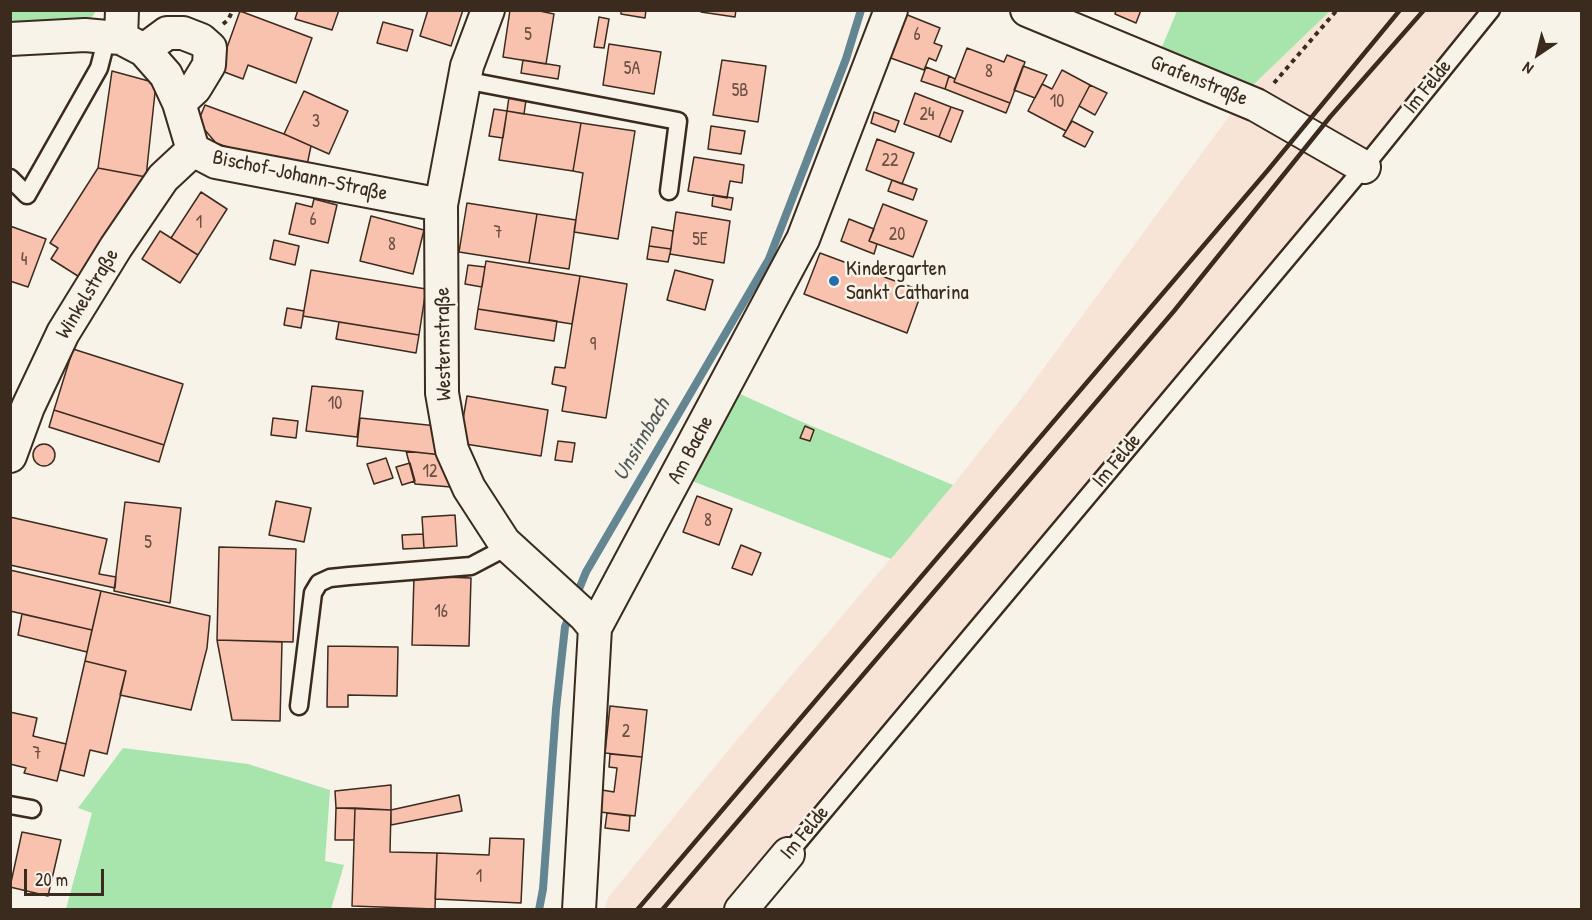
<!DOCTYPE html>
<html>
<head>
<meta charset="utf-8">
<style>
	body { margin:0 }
	#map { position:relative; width:1592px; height:920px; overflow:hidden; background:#f7f3e8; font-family:"Patrick Hand",sans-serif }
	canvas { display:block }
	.frame { position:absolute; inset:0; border:12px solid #3b2a1e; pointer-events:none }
	.north { position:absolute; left:1508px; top:24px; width:60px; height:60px; -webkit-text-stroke:4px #f7f3e8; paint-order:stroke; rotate:215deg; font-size:16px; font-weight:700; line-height:24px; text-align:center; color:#3b2a1e }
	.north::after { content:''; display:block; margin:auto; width:21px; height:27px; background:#3b2a1e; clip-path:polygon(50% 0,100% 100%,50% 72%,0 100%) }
	.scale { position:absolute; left:24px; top:869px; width:80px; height:27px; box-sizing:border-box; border:3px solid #3b2a1e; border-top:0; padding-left:8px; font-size:18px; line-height:21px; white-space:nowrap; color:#3b2a1e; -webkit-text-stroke:4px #f7f3e8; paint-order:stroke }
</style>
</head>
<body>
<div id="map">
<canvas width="1592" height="920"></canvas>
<div class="frame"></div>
<div class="north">N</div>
<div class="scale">20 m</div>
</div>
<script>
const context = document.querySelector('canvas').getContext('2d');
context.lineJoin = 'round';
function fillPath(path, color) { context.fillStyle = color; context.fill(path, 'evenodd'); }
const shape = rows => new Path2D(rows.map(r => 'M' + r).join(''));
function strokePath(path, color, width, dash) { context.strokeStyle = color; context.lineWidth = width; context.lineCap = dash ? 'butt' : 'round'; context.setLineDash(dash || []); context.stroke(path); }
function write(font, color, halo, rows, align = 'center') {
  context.font = font + ' "Patrick Hand",sans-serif'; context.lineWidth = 5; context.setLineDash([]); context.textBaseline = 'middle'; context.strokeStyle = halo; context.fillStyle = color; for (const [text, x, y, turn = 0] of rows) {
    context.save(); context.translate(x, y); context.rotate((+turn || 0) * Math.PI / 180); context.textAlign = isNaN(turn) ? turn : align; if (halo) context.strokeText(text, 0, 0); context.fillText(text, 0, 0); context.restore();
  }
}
fillPath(shape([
	[1330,11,1481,11,1349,172,726,909,605,910,607,899,730,748,953,485,1021,399,1249,89]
]), '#f8e4d7');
fillPath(shape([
	[11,11,96,11,92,17,11,24],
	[1177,11,1330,11,1249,89,1159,54],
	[738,393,800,421,953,485,891,559,687,479],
	[123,748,248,764,330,790,325,861,344,865,331,909,66,909,92,813,78,808]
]), '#a7e5ad');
strokePath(shape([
	[575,599,586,572,769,259,846,59,861,10],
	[539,910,543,889,556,709,565,627,571,611]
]), '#648693', 8);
const building = shape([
	[298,10,339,10,332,30,295,19,298,10],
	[428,10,463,10,451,46,420,36,428,10],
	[510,10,535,10,554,14,546,64,503,57,510,10],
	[621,10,646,10,645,18,621,14,621,10],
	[701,10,736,10,735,17,701,12,701,10],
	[1116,10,1141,10,1136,23,1115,14,1116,10],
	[240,11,312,38,296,83,248,65,243,79,219,70,240,11],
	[905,14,940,28,934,43,942,46,936,61,929,58,924,70,888,57,905,14],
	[599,17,609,19,604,48,594,47,599,17],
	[383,22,413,30,407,51,377,43,383,22],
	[609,44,661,52,654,94,603,85,609,44],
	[967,48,1004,62,1007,55,1025,62,1010,103,954,82,967,48],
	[523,60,560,66,558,79,521,73,523,60],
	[722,60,766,66,758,122,713,115,722,60],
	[1023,66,1047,75,1035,98,1014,90,1023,66],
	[926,67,949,76,945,89,921,81,926,67],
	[1062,70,1090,85,1066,131,1028,111,1042,84,1052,89,1062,70],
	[112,71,156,83,146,177,98,168,112,71],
	[949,76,955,79,954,82,1010,103,1006,113,945,89,949,76],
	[1090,85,1107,93,1095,115,1079,106,1090,85],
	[304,91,348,111,329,154,284,134,304,91],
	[915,93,951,107,939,137,904,124,915,93],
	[509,97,526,100,524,114,507,111,509,97],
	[205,105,284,134,311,146,306,170,275,164,216,143,198,122,205,105],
	[951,107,963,111,951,142,939,137,951,107],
	[494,109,507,111,503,138,489,136,494,109],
	[507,111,581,123,573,171,499,160,507,111],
	[874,112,899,121,895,132,871,123,874,112],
	[1072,121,1093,132,1085,147,1063,136,1072,121],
	[581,123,635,131,618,239,574,232,583,173,573,171,581,123],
	[711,126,745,131,741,154,708,149,711,126],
	[877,139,914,153,902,184,866,170,877,139],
	[694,157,744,165,742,183,730,181,727,198,688,191,694,157],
	[98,168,146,177,81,278,51,259,58,248,50,243,98,168],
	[892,180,917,189,913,200,888,191,892,180],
	[201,192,227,209,198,255,171,238,201,192],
	[713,195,733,198,731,210,712,206,713,195],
	[314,199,337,205,328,243,289,234,296,203,312,207,314,199],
	[467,203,537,214,529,263,459,252,467,203],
	[883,204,927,221,913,257,869,241,883,204],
	[676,212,730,221,724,263,670,254,676,212],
	[537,214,576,220,569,269,529,263,537,214],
	[371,216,424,230,413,274,360,261,371,216],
	[849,219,874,229,869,241,877,244,874,254,841,241,849,219],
	[10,226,46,239,28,287,10,281,10,226],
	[652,227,673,231,671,249,649,246,652,227],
	[160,231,198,255,180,283,142,259,160,231],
	[274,240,299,246,295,265,270,259,274,240],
	[649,246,671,249,668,262,647,259,649,246],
	[820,253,922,291,907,333,804,294,820,253],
	[486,261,580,276,572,324,478,309,486,261],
	[468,265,485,267,482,287,465,284,468,265],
	[311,270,426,289,419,335,303,316,311,270],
	[675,270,713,280,705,310,667,300,675,270],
	[580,276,627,284,606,418,562,411,566,387,552,384,555,367,565,368,580,276],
	[287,308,304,311,301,328,284,325,287,308],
	[478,309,557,321,554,341,475,329,478,309],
	[339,322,419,335,416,353,336,339,339,322],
	[73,349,183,384,164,445,54,410,73,349],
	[312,386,363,391,357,437,306,431,312,386],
	[467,396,548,410,541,456,459,443,467,396],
	[54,410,164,445,159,462,49,427,54,410],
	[273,418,298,421,296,438,271,435,273,418],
	[360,418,437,426,442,455,357,446,360,418],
	[805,426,814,430,810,441,800,438,805,426],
	[558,441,575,443,572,462,555,460,558,441],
	'33 455a11 11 0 1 1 22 0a11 11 0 1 1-22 0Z',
	[406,451,442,455,451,487,415,484,406,451],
	[386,458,393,478,374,484,367,464,386,458],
	[410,463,415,481,402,485,396,467,410,463],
	[697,496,732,509,719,545,683,532,697,496],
	[276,501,311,508,304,542,269,535,276,501],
	[125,502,181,508,170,603,114,591,125,502],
	[455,515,457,546,424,548,422,517,455,515],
	[10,517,107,539,99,574,116,577,115,588,10,565,10,517],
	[423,534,424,548,403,549,402,535,423,534],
	[741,545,761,553,752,575,732,568,741,545],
	[219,547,296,549,293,642,217,640,219,547],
	[10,570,101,591,92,630,10,611,10,570],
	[414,576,471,578,469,646,412,645,414,576],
	[101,591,210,616,207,648,191,710,120,695,126,671,85,661,101,591],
	[22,614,92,630,87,652,18,635,22,614],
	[217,640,282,642,280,721,232,720,217,640],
	[328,646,398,647,397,696,348,695,348,707,327,707,328,646],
	[85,661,126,671,107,754,90,750,84,776,60,770,85,661],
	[610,706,647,710,642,757,605,753,610,706],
	[10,712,37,718,33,736,66,744,57,781,24,773,26,768,10,764,10,712],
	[610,754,642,757,635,816,600,812,602,790,614,792,617,768,609,767,610,754],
	[391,785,391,810,336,808,335,791,391,785],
	[459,795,462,811,391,825,391,810,459,795],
	[336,808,355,808,354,840,335,840,336,808],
	[355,808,391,810,390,852,437,853,435,909,352,906,355,808],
	[607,813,630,816,629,831,605,828,607,813],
	[22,832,61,840,48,896,10,887,22,832],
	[490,838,524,839,521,903,435,899,437,853,489,855,490,838]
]);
fillPath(building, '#f9c2ae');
strokePath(building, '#3b2a1e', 1.5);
const lane = shape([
	[464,80,678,121,669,191],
	[10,178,27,195,99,68,107,37],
	[299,706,313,593,319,583,330,578,349,576,471,566,509,546],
	[10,805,32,809],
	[788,854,1364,167,1491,10]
]);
const street = shape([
	[488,10,467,66,441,205,442,393,452,450,469,488,504,542,585,616,595,628],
	[1027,10,1256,105,1364,167],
	[121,38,122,10],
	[10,39,85,35,107,37,121,38,144,50,166,75,179,103,193,150,216,162,441,205],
	[144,50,167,33,183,33,201,40,210,48,209,65,195,88,179,103],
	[10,456,28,407,63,333,116,247,163,178,193,150],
	[579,910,595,628,803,239,891,10],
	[741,910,788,854]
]);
strokePath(lane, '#3b2a1e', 21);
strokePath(street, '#3b2a1e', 36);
strokePath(shape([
	[223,24,228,20,233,10],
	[1274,83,1337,10]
]), '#3b2a1e', 4, [4.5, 4.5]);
strokePath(lane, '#f7f3e8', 16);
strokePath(street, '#f7f3e8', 32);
strokePath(shape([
	[637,910,1268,170,1400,10],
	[662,910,1174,311,1330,117,1424,10]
]), '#3b2a1e', 4.5);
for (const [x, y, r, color] of [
	[834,281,6,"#1f6fb2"]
]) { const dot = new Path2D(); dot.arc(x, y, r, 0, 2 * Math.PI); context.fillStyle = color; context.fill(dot); strokePath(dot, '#f7f3e8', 2); }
write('18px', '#6a5042', null, [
	["5",528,35],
	["6",917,35],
	["5A",632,69],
	["8",989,72],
	["5B",740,91],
	["10",1057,102],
	["24",927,115],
	["3",316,122],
	["22",890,161],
	["6",313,220],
	["1",199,223],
	["7",498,233],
	["20",897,235],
	["5E",700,240],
	["8",392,245],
	["4",24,260],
	["9",593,345],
	["10",335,404],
	["12",430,472],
	["8",708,521],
	["5",148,543],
	["16",441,612],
	["2",626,732],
	["7",37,754],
	["1",479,877]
]);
write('21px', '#3b2a1e', '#f7f3e8', [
	["Grafenstraße",1199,81,22],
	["Im Felde",1428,87,-51],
	["Bischof-Johann-Straße",300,176,12],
	["Winkelstraße",88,294,-59],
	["Westernstraße",444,344,-91],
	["Am Bache",691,450,-62],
	["Im Felde",1117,461,-50],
	["Im Felde",805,833,-50]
]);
write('21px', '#3b2a1e', '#f7f3e8', [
	["Kindergarten",846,269],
	["Sankt Catharina",846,293]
], 'left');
write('italic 22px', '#505858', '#f7f3e8', [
	["Unsinnbach",642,440,-60]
]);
</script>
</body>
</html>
